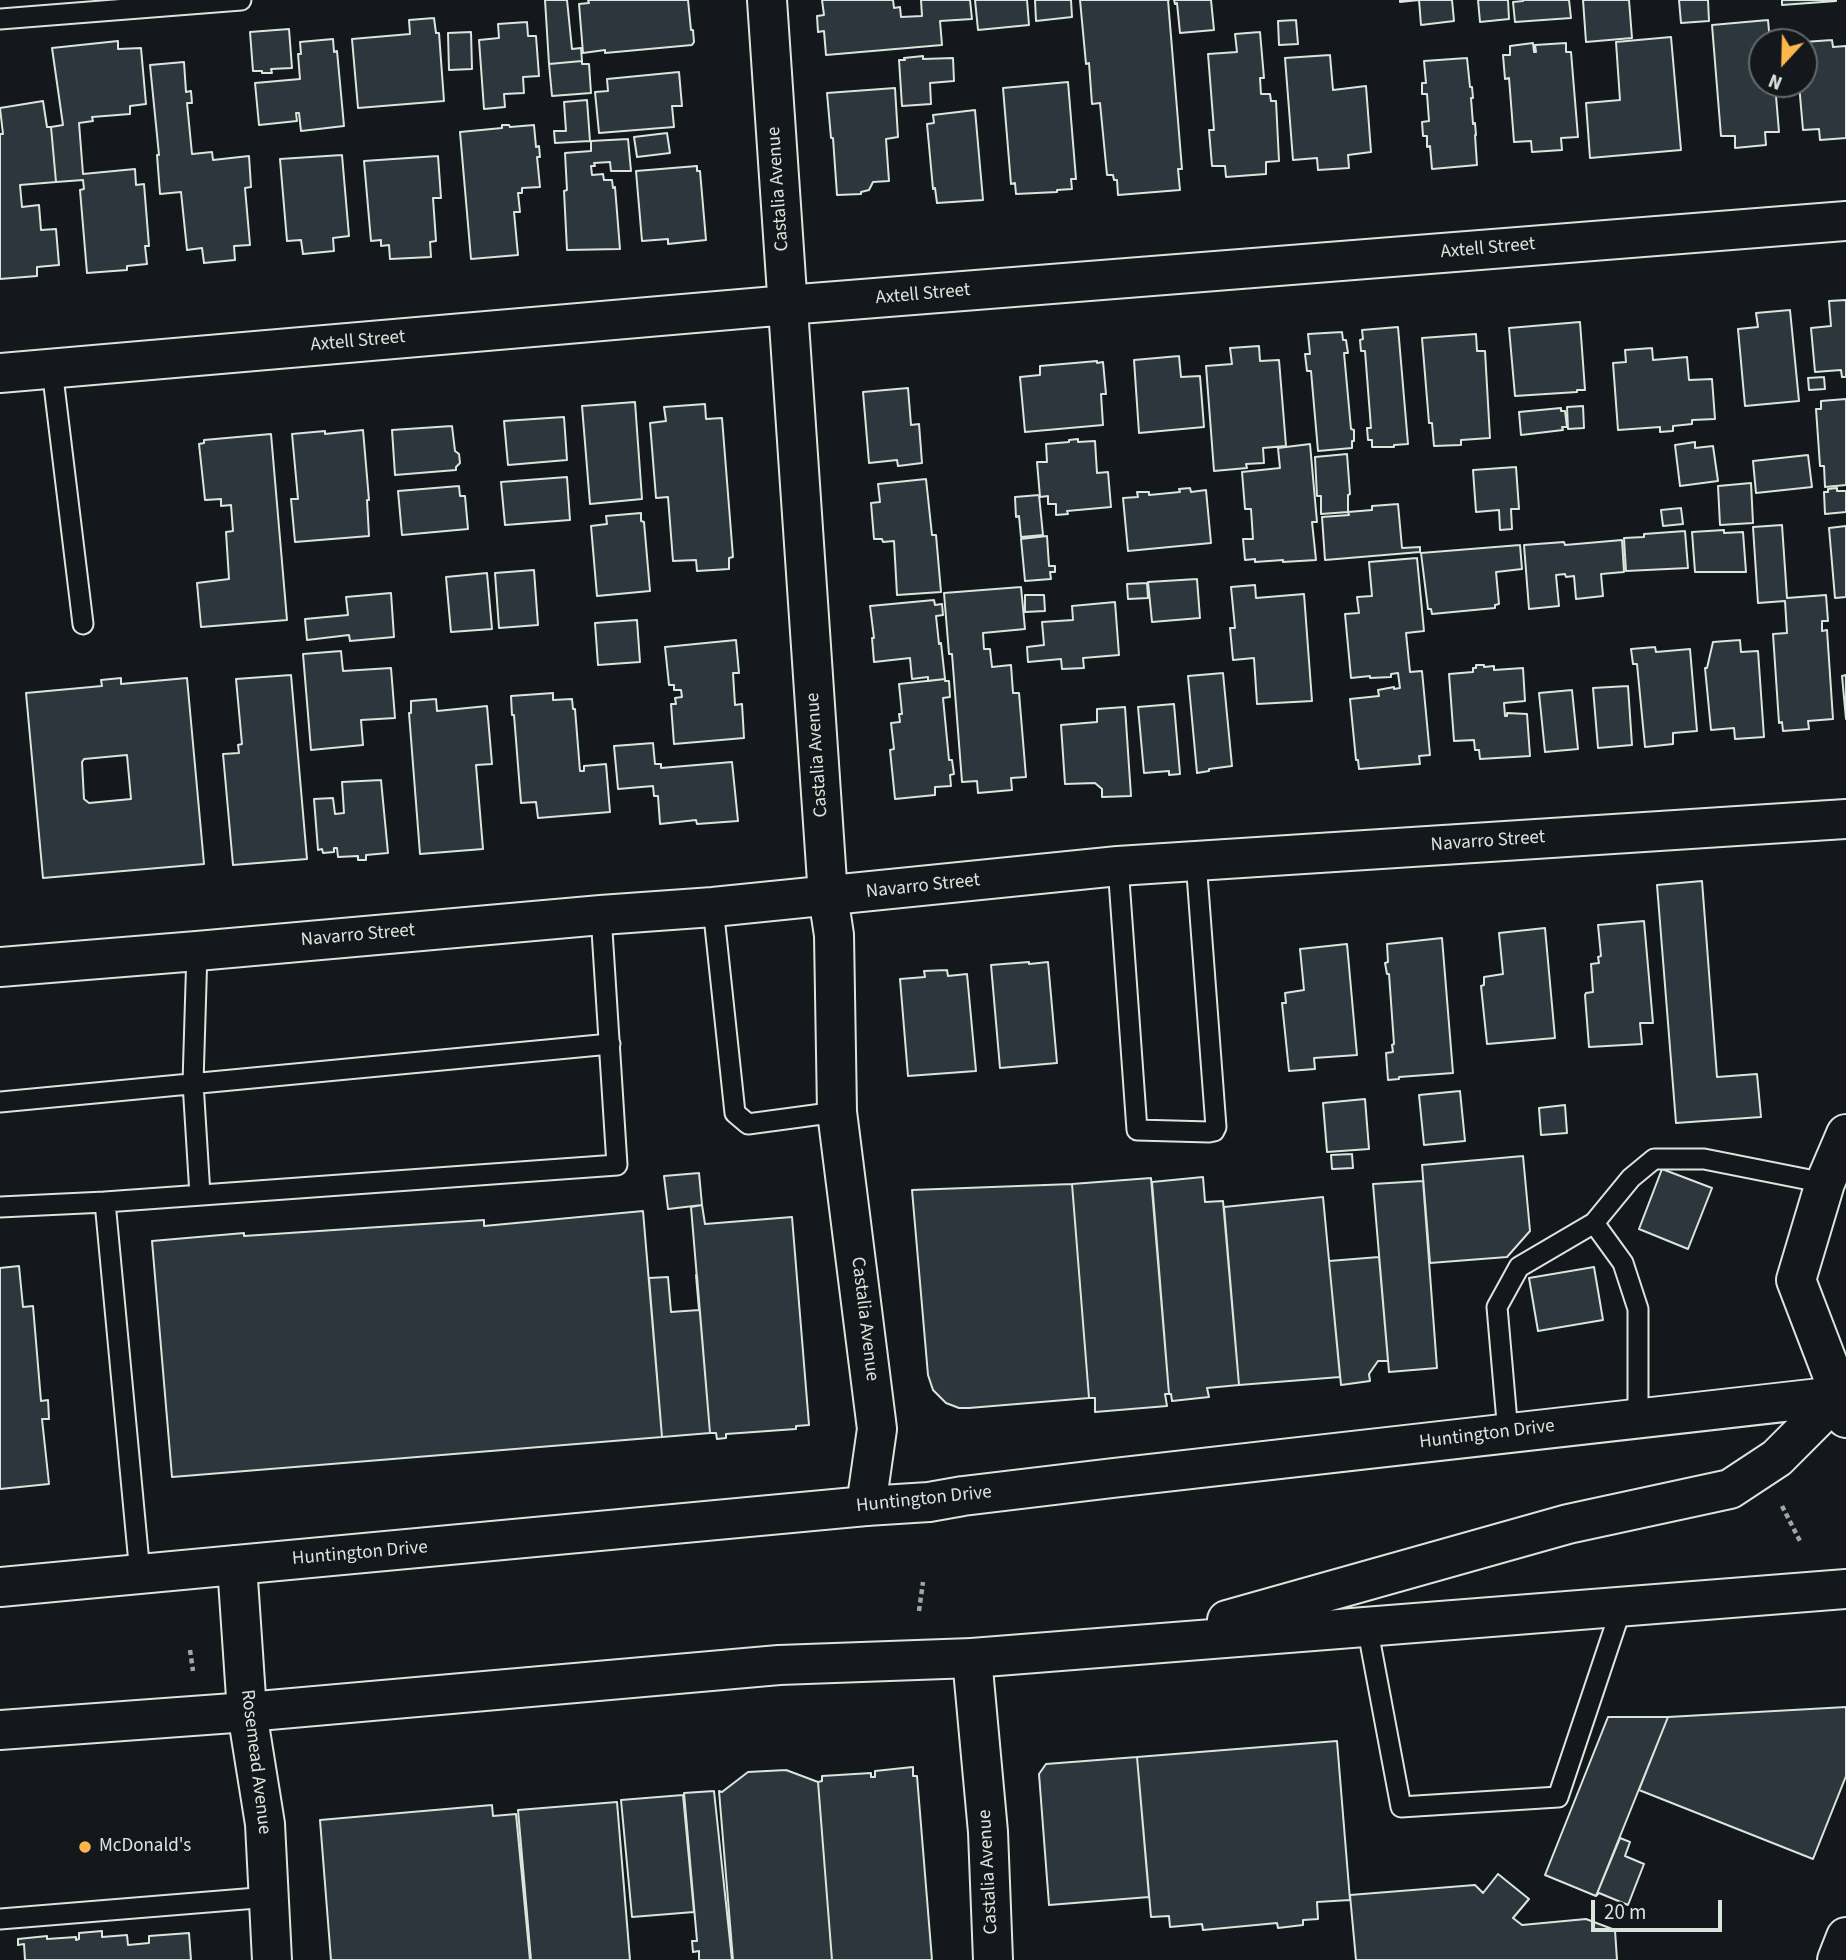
<!DOCTYPE html>
<html>
<head>
<meta charset="utf-8">
<style>
	body { margin:0 }
	#map { position:relative; width:1846px; height:1960px; overflow:hidden; background:#14181c; font-family:"Source Sans 3",sans-serif }
	canvas { display:block }
	.north { position:absolute; left:1748px; top:28px; width:70px; height:70px; box-sizing:border-box; background:#14181c; border:2px solid #626a69; border-radius:50%; rotate:202deg; font-size:19px; font-weight:700; line-height:28px; text-align:center; color:#d8e6dc }
	.north::after { content:''; display:block; margin:auto; width:24px; height:32px; background:#ffb74d; clip-path:polygon(50% 0,100% 100%,50% 72%,0 100%) }
	.scale { position:absolute; left:1591px; top:1900px; width:131px; height:32px; box-sizing:border-box; border:4px solid #d8e6dc; border-top:0; padding-left:9px; font-size:21px; line-height:24px; white-space:nowrap; color:#d8e6dc; -webkit-text-stroke:5px #14181c; paint-order:stroke }
</style>
</head>
<body>
<div id="map">
<canvas width="1846" height="1960"></canvas>
<div class="north">N</div>
<div class="scale">20 m</div>
</div>
<script>
const context = document.querySelector('canvas').getContext('2d');
context.lineJoin = 'round';
function fillPath(path, color) { context.fillStyle = color; context.fill(path, 'evenodd'); }
const shape = rows => new Path2D(rows.map(r => 'M' + r).join(''));
function strokePath(path, color, width, dash) { context.strokeStyle = color; context.lineWidth = width; context.lineCap = dash ? 'butt' : 'round'; context.setLineDash(dash || []); context.stroke(path); }
function write(font, color, halo, rows, align = 'center') {
  context.font = font + ' "Source Sans 3",sans-serif'; context.lineWidth = 5; context.setLineDash([]); context.textBaseline = 'middle'; context.strokeStyle = halo; context.fillStyle = color; for (const [text, x, y, turn = 0] of rows) {
    context.save(); context.translate(x, y); context.rotate((+turn || 0) * Math.PI / 180); context.textAlign = isNaN(turn) ? turn : align; if (halo) context.strokeText(text, 0, 0); context.fillText(text, 0, 0); context.restore();
  }
}
const building = shape([
	[545,0,567,0,572,49,581,48,582,61,549,64,545,0],
	[588,0,688,0,691,30,693,30,694,42,692,45,605,53,605,50,583,53,579,4,589,3,588,0],
	[822,0,893,0,894,8,900,7,901,17,922,16,921,0,970,0,972,19,940,21,942,45,826,55,824,31,818,32,817,16,824,15,822,0],
	[975,0,1027,0,1029,25,978,30,975,0],
	[1035,0,1071,0,1072,17,1036,21,1035,0],
	[1080,0,1169,0,1168,0,1182,169,1178,169,1180,190,1118,195,1117,180,1114,180,1113,175,1107,175,1100,103,1092,104,1089,63,1086,64,1080,0],
	[1174,0,1211,0,1214,30,1180,33,1177,3,1175,4,1174,0],
	[1400,0,1452,0,1454,21,1421,25,1419,0,1400,2,1400,0],
	[1478,0,1508,0,1509,19,1480,22,1478,0],
	[1523,0,1569,0,1571,18,1515,22,1513,2,1523,1,1523,0],
	[1583,0,1629,0,1632,38,1586,42,1583,0],
	[1679,0,1708,0,1709,21,1681,23,1679,0],
	[1782,0,1836,0,1836,1,1782,5,1782,0],
	[434,18,436,33,439,33,444,101,358,108,352,39,410,34,409,20,434,18],
	[1296,20,1298,44,1279,45,1278,21,1296,20],
	[1768,20,1770,42,1762,42,1762,84,1775,84,1779,132,1765,132,1766,145,1735,148,1735,136,1721,136,1712,25,1768,20],
	[527,22,528,36,536,36,539,76,523,77,524,93,504,94,505,107,484,109,479,40,499,38,498,24,527,22],
	[289,29,292,68,271,69,272,73,262,73,262,71,253,71,250,32,289,29],
	[471,32,472,69,449,70,448,33,471,32],
	[1260,32,1264,78,1260,78,1261,94,1270,94,1271,101,1276,101,1279,161,1266,162,1266,174,1226,177,1225,166,1212,166,1209,130,1214,130,1208,54,1237,52,1235,34,1260,32],
	[1671,37,1681,150,1590,158,1586,103,1620,100,1616,42,1671,37],
	[333,39,334,52,337,51,344,126,301,131,299,113,296,113,297,121,259,125,255,83,300,79,298,54,301,54,300,42,333,39],
	[1832,40,1833,47,1846,46,1846,138,1820,140,1819,129,1803,130,1799,84,1804,84,1804,42,1832,40],
	[118,41,118,49,141,48,146,104,130,106,130,114,92,117,93,121,79,123,83,174,135,169,136,185,144,184,149,246,145,246,147,264,127,266,127,270,87,273,80,190,84,189,83,180,56,182,51,127,63,125,52,48,118,41],
	[1533,43,1534,52,1536,52,1535,45,1566,43,1566,52,1571,52,1578,137,1561,138,1562,150,1532,152,1531,141,1514,142,1509,78,1505,79,1503,55,1510,55,1510,46,1533,43],
	[1330,55,1333,90,1366,86,1371,152,1348,155,1349,168,1318,170,1317,158,1293,160,1285,58,1330,55],
	[923,56,923,59,953,58,954,81,930,83,931,104,902,106,899,60,905,60,904,58,923,56],
	[1467,58,1470,87,1472,87,1473,98,1471,98,1473,124,1475,123,1476,135,1475,135,1477,165,1432,169,1430,146,1427,147,1427,136,1423,136,1422,122,1429,121,1427,94,1422,94,1422,83,1426,83,1424,61,1467,58],
	[582,61,582,64,589,64,591,93,552,96,549,64,582,61],
	[184,62,186,92,191,91,192,103,187,103,192,154,212,152,213,160,249,156,251,187,245,188,250,245,234,246,235,260,204,263,202,248,187,250,181,192,160,194,157,155,159,155,150,65,184,62],
	[679,72,682,106,672,106,674,127,599,133,595,92,608,91,607,79,679,72],
	[1068,82,1076,179,1071,179,1072,189,1057,190,1057,192,1016,194,1015,183,1011,184,1003,88,1068,82],
	[895,88,898,137,886,139,889,181,873,182,869,190,861,192,861,194,837,195,833,138,831,138,827,93,895,88],
	[587,100,590,141,555,143,554,131,566,131,564,102,587,100],
	[43,101,47,127,51,127,56,182,20,185,22,207,39,205,41,230,56,229,59,265,37,267,37,276,0,279,0,134,3,134,0,108,43,101],
	[975,110,983,200,937,203,935,188,933,189,927,124,934,123,933,115,975,110],
	[502,125,509,125,510,127,534,125,536,147,539,146,540,157,537,157,540,187,522,188,522,193,518,193,520,212,514,212,518,255,471,259,460,132,502,128,502,125],
	[667,133,670,153,637,157,634,137,667,133],
	[628,139,631,171,611,171,610,162,594,163,595,166,591,166,592,175,603,174,604,180,612,180,613,188,615,187,620,249,567,250,564,191,567,190,565,153,591,151,591,141,628,139],
	[342,155,349,236,333,238,334,251,303,254,301,240,287,241,280,159,342,155],
	[438,156,441,198,433,198,436,241,430,242,431,257,390,259,389,245,381,246,381,240,371,241,364,161,438,156],
	[697,166,697,171,700,171,706,240,668,244,668,239,642,241,636,171,697,166],
	[1846,300,1846,377,1842,377,1841,370,1815,372,1811,328,1831,326,1829,301,1846,300],
	[1790,310,1799,401,1745,406,1738,329,1758,327,1756,313,1790,310],
	[1580,322,1585,390,1577,390,1577,392,1515,396,1509,328,1580,322],
	[1398,327,1408,444,1394,445,1394,447,1372,447,1372,440,1368,440,1367,428,1371,428,1365,351,1361,351,1360,340,1363,339,1362,330,1398,327],
	[1342,332,1343,340,1346,340,1348,353,1344,353,1351,429,1354,430,1354,441,1352,441,1352,448,1318,451,1311,371,1307,371,1305,354,1310,354,1308,334,1342,332],
	[1476,334,1477,351,1485,351,1490,438,1461,440,1461,445,1434,446,1432,423,1429,423,1422,338,1476,334],
	[1259,346,1260,361,1279,360,1286,446,1263,448,1264,463,1246,464,1247,468,1214,471,1206,366,1232,364,1230,348,1259,346],
	[1652,348,1653,360,1687,357,1689,380,1712,379,1715,419,1692,420,1692,424,1673,426,1673,431,1660,432,1660,427,1618,430,1613,363,1626,362,1625,350,1652,348],
	[1179,356,1181,377,1200,376,1204,427,1139,433,1134,360,1179,356],
	[1097,361,1097,363,1103,362,1106,394,1101,394,1103,425,1025,432,1020,377,1040,375,1040,366,1097,361],
	[1824,377,1825,389,1809,390,1808,378,1824,377],
	[908,388,911,425,919,424,922,463,898,466,897,460,869,463,863,392,908,388],
	[1846,399,1846,485,1825,487,1824,466,1820,466,1816,409,1821,409,1821,401,1846,399],
	[635,402,642,499,590,504,582,406,635,402],
	[705,404,706,419,722,418,733,557,729,558,729,569,697,571,696,560,673,561,668,497,656,498,650,423,666,421,664,407,705,404],
	[1583,406,1584,428,1568,429,1567,407,1583,406],
	[1561,408,1561,411,1565,411,1567,427,1562,427,1563,430,1521,435,1519,412,1561,408],
	[564,417,567,460,508,465,504,421,564,417],
	[452,426,455,451,459,454,460,463,456,467,456,470,395,475,392,430,452,426],
	[363,430,369,500,367,500,369,536,295,542,291,499,298,499,292,434,325,431,325,434,363,430],
	[271,434,287,620,201,627,197,583,229,579,226,532,233,531,231,505,221,506,221,499,205,500,199,444,204,443,204,440,271,434],
	[1078,439,1078,442,1095,441,1097,473,1108,472,1111,507,1067,511,1068,514,1056,515,1056,504,1048,504,1048,496,1040,497,1037,462,1047,462,1046,444,1069,442,1069,440,1078,439],
	[1695,442,1695,448,1713,446,1718,481,1680,486,1675,445,1695,442],
	[1310,444,1317,522,1312,522,1316,560,1283,562,1283,560,1255,562,1255,559,1245,560,1243,539,1253,539,1251,509,1245,509,1242,472,1280,468,1278,448,1310,444],
	[1347,454,1350,494,1348,495,1348,512,1321,514,1321,496,1317,496,1315,457,1347,454],
	[1808,455,1812,487,1756,493,1753,461,1808,455],
	[1516,467,1519,509,1511,509,1512,529,1500,530,1499,510,1476,512,1473,470,1516,467],
	[567,477,570,520,505,525,501,482,567,477],
	[926,479,932,535,936,535,941,592,897,595,894,541,883,542,882,539,874,539,871,503,880,502,878,484,926,479],
	[1751,483,1753,523,1720,525,1718,486,1751,483],
	[459,486,460,496,465,496,468,529,402,535,398,491,459,486],
	[1190,488,1191,492,1206,490,1211,543,1128,551,1123,498,1138,497,1137,492,1149,492,1149,495,1180,492,1179,489,1190,488],
	[1837,488,1837,491,1846,491,1846,512,1825,514,1824,492,1828,492,1828,489,1837,488],
	[1039,495,1043,535,1021,537,1019,516,1016,517,1015,497,1039,495],
	[1398,504,1402,548,1420,547,1420,552,1325,560,1322,517,1349,515,1348,512,1372,510,1372,506,1398,504],
	[1681,508,1683,524,1663,526,1661,510,1681,508],
	[641,513,641,521,644,522,650,591,597,596,591,526,607,524,606,516,641,513],
	[1782,525,1787,598,1826,595,1828,621,1822,621,1822,631,1827,630,1833,719,1808,721,1809,729,1783,731,1782,722,1779,723,1773,634,1787,633,1785,601,1758,603,1753,527,1782,525],
	[1846,526,1846,597,1835,598,1829,528,1846,526],
	[1724,530,1724,533,1743,532,1746,572,1695,572,1692,532,1724,530],
	[1685,531,1688,568,1626,571,1624,538,1644,537,1644,534,1685,531],
	[1047,536,1049,566,1055,566,1055,572,1050,572,1051,579,1025,581,1021,539,1047,536],
	[1622,540,1624,572,1601,574,1603,596,1576,599,1574,576,1566,577,1565,574,1556,575,1559,606,1529,609,1524,545,1564,542,1565,545,1622,540],
	[1520,545,1522,569,1496,572,1499,604,1495,605,1495,608,1432,614,1431,609,1428,609,1421,553,1520,545],
	[1417,558,1424,631,1406,633,1410,672,1422,671,1430,755,1419,756,1420,764,1359,769,1358,760,1356,760,1350,699,1379,696,1378,690,1394,687,1394,689,1400,688,1398,673,1391,674,1391,677,1370,678,1370,676,1351,678,1345,614,1359,613,1357,597,1372,596,1369,562,1417,558],
	[534,570,538,625,499,628,495,573,534,570],
	[487,573,492,629,451,632,446,577,487,573],
	[1197,579,1200,618,1152,622,1148,582,1197,579],
	[1147,583,1148,598,1128,599,1127,584,1147,583],
	[1255,585,1256,598,1304,594,1312,701,1257,704,1254,658,1233,660,1230,628,1235,628,1231,587,1255,585],
	[1021,587,1025,629,983,633,984,649,990,649,992,667,1011,665,1013,693,1019,693,1026,777,1011,778,1012,790,978,793,977,781,962,782,952,654,949,654,944,593,1021,587],
	[391,593,394,637,350,641,349,635,307,640,305,619,348,615,346,597,391,593],
	[1025,595,1044,595,1045,611,1025,612,1025,595],
	[934,600,935,605,942,604,943,615,936,616,939,644,941,643,945,679,928,681,928,677,912,679,910,658,874,662,872,638,874,638,870,606,934,600],
	[1115,602,1119,655,1083,658,1084,668,1062,669,1061,659,1028,662,1027,647,1044,645,1042,622,1073,620,1072,606,1115,602],
	[637,620,640,662,598,665,595,623,637,620],
	[736,640,739,673,733,673,735,705,742,704,744,738,674,744,671,704,676,704,675,698,682,697,681,690,674,690,674,685,669,685,665,647,736,640],
	[1740,640,1741,652,1758,651,1764,737,1735,739,1734,728,1711,730,1705,668,1707,668,1713,642,1740,640],
	[1655,647,1656,652,1690,649,1697,731,1673,733,1673,744,1645,747,1637,664,1633,664,1631,649,1655,647],
	[341,651,343,671,391,668,395,718,361,720,363,745,311,750,303,654,341,651],
	[1476,665,1484,665,1484,667,1494,666,1494,670,1523,668,1525,701,1504,703,1505,716,1507,716,1507,713,1527,714,1530,756,1480,759,1479,750,1475,750,1474,740,1454,741,1449,674,1473,672,1473,668,1476,668,1476,665],
	[1223,673,1232,766,1209,769,1209,771,1197,773,1188,676,1223,673],
	[291,675,307,859,233,865,223,754,239,753,238,745,242,744,236,679,291,675],
	[1846,675,1846,719,1842,676,1846,675],
	[121,678,121,684,187,678,204,864,43,878,26,693,102,686,101,680,121,678],
	[127,755,131,799,89,803,84,799,82,762,84,759,127,755],
	[945,679,945,681,949,681,950,697,943,698,949,760,952,760,954,774,950,775,951,786,935,787,935,795,895,799,890,750,894,749,891,723,900,722,899,714,902,714,899,684,945,679],
	[1628,686,1632,745,1598,748,1593,688,1628,686],
	[1572,690,1578,749,1545,752,1539,693,1572,690],
	[553,693,553,700,572,699,573,709,575,709,580,771,584,771,584,766,606,764,610,812,538,818,536,802,521,803,514,715,512,715,511,696,553,693],
	[436,699,437,711,487,706,492,764,476,765,483,849,420,854,409,713,411,713,411,701,436,699],
	[1174,704,1180,774,1169,775,1169,771,1144,773,1138,707,1174,704],
	[1125,707,1131,796,1102,797,1102,789,1095,783,1065,784,1061,725,1097,722,1097,709,1125,707],
	[653,743,655,764,661,764,661,768,732,762,738,821,697,824,696,820,660,824,658,796,654,796,653,786,618,789,614,746,653,743],
	[381,780,388,853,366,855,366,860,358,860,358,856,338,857,337,848,334,848,334,852,323,853,322,849,318,850,314,799,333,798,335,814,344,813,342,782,381,780],
	[1702,881,1717,1077,1757,1074,1761,1117,1676,1123,1657,885,1702,881],
	[1644,921,1653,1023,1640,1023,1642,1044,1589,1047,1585,995,1586,993,1593,992,1591,964,1599,963,1598,957,1601,956,1598,925,1644,921],
	[1545,928,1555,1038,1487,1044,1481,986,1484,985,1484,977,1503,974,1499,933,1545,928],
	[1442,938,1453,1073,1399,1077,1399,1079,1388,1080,1386,1053,1393,1052,1392,1045,1394,1044,1389,974,1387,974,1385,963,1388,962,1387,944,1442,938],
	[1347,944,1357,1055,1314,1058,1315,1069,1289,1071,1282,1003,1286,1003,1285,993,1304,990,1300,949,1347,944],
	[1029,962,1029,964,1048,962,1057,1063,1000,1068,991,965,1029,962],
	[947,970,948,976,967,974,976,1071,908,1076,900,979,925,977,924,971,947,970],
	[1460,1091,1465,1141,1424,1145,1419,1095,1460,1091],
	[1365,1099,1369,1149,1327,1152,1323,1103,1365,1099],
	[1565,1105,1567,1133,1541,1135,1539,1108,1565,1105],
	[1352,1154,1353,1168,1332,1169,1331,1155,1352,1154],
	[1523,1156,1530,1231,1507,1257,1430,1263,1422,1165,1523,1156],
	[1662,1169,1712,1188,1688,1249,1639,1229,1662,1169],
	[699,1173,702,1205,668,1209,664,1176,699,1173],
	[1203,1177,1205,1202,1223,1201,1239,1385,1207,1388,1209,1397,1172,1401,1171,1394,1169,1394,1152,1182,1203,1177],
	[1151,1178,1169,1394,1165,1394,1167,1406,1095,1412,1095,1398,1089,1398,1072,1184,1151,1178],
	[1423,1181,1437,1368,1389,1372,1373,1184,1423,1181],
	[1072,1184,1089,1398,969,1408,959,1408,946,1403,933,1390,928,1375,912,1190,1072,1184],
	[1323,1197,1340,1377,1239,1385,1224,1207,1323,1197],
	[702,1205,705,1224,792,1217,809,1425,796,1426,796,1429,726,1434,726,1438,717,1439,716,1433,710,1433,691,1207,702,1205],
	[643,1211,662,1437,172,1477,152,1241,244,1233,244,1236,484,1220,484,1226,643,1211],
	[1379,1257,1388,1361,1378,1361,1369,1374,1370,1381,1341,1385,1329,1261,1379,1257],
	[19,1266,23,1307,33,1306,41,1401,48,1400,49,1419,42,1419,49,1484,0,1489,0,1268,19,1266],
	[1594,1267,1603,1320,1538,1331,1529,1278,1594,1267],
	[696,1275,697,1276,710,1433,662,1437,649,1278,668,1277,671,1312,699,1310,696,1275],
	[1846,1707,1846,1776,1813,1859,1639,1790,1668,1717,1846,1707],
	[1608,1717,1668,1717,1596,1896,1545,1875,1608,1717],
	[1337,1741,1350,1900,1317,1902,1318,1919,1303,1920,1303,1925,1278,1928,1277,1923,1203,1930,1202,1924,1170,1927,1169,1916,1151,1917,1137,1757,1337,1741],
	[1137,1757,1149,1897,1049,1905,1039,1774,1046,1764,1137,1757],
	[913,1767,913,1776,917,1776,932,1960,832,1960,818,1782,822,1781,822,1776,871,1773,871,1777,875,1777,875,1771,913,1767],
	[786,1770,818,1782,832,1960,733,1960,719,1791,722,1792,748,1772,786,1770],
	[714,1791,732,1960,699,1960,699,1951,693,1952,692,1941,697,1941,684,1793,714,1791],
	[683,1795,694,1912,632,1917,621,1800,683,1795],
	[617,1802,630,1960,531,1960,518,1810,617,1802],
	[492,1805,493,1816,516,1814,530,1960,331,1960,320,1820,492,1805],
	[1620,1838,1630,1842,1625,1856,1644,1864,1628,1905,1599,1893,1596,1896,1620,1838],
	[1498,1874,1529,1899,1513,1918,1522,1925,1586,1919,1615,1930,1617,1960,1356,1960,1350,1895,1475,1885,1483,1893,1498,1874],
	[102,1931,102,1937,127,1935,128,1945,149,1943,149,1936,189,1933,191,1960,25,1960,24,1944,18,1945,18,1939,47,1936,47,1939,76,1937,76,1940,79,1939,79,1933,102,1931]
]);
fillPath(building, '#2c363c');
strokePath(building, '#d8e6dc', 2);
const service = shape([
	[0,19,241,0],
	[52,369,83,624],
	[1118,866,1137,1130,1209,1132,1214,1131,1216,1127,1196,861],
	[713,907,735,1113,748,1124,837,1112],
	[197,951,193,1083,200,1195],
	[0,1102,610,1044],
	[105,1202,140,1574],
	[0,1207,105,1202,617,1165,601,915],
	[1594,1223,1623,1263,1638,1309,1638,1418],
	[1508,1433,1497,1307,1519,1267,1594,1223,1631,1178,1654,1159,1704,1159,1825,1183],
	[1367,1626,1401,1807,1558,1797,1622,1606],
	[0,1919,269,1897]
]);
const minor = shape([
	[767,0,828,896,834,935,837,1112,877,1429,866,1506],
	[0,373,787,305,1846,221],
	[0,967,197,951,601,915,713,907,1118,866,1846,819],
	[237,1565,247,1712,265,1824,272,1960],
	[972,1658,988,1832,993,1960],
	[1837,1960,1846,1937]
]);
const secondary = shape([
	[1846,1134,1825,1183,1796,1280,1840,1395,1846,1418]
]);
const primary = shape([
	[0,1587,866,1506,929,1502,963,1496,1113,1478,1846,1395],
	[1227,1620,1568,1524,1730,1489,1777,1458,1840,1395],
	[0,1730,247,1712,779,1665,972,1658,1846,1589]
]);
strokePath(service, '#d8e6dc', 23);
strokePath(minor, '#d8e6dc', 42);
strokePath(secondary, '#d8e6dc', 42);
strokePath(primary, '#d8e6dc', 42);
strokePath(shape([
	[1782,1506,1801,1543],
	[919,1611,923,1582],
	[190,1650,193,1671]
]), '#9da8a2', 4.5, [5, 3.5]);
strokePath(service, '#14181c', 19);
strokePath(minor, '#14181c', 38);
strokePath(secondary, '#14181c', 38);
strokePath(primary, '#14181c', 38);
for (const [x, y, r, color] of [
	[85,1847,7,"#ffb74d"]
]) { const dot = new Path2D(); dot.arc(x, y, r, 0, 2 * Math.PI); context.fillStyle = color; context.fill(dot); strokePath(dot, '#14181c', 2.5); }
write('19px', '#d8e6dc', '#14181c', [
	["Castalia Avenue",779,189,-94],
	["Axtell Street",1488,249,-5],
	["Axtell Street",923,295,-5],
	["Axtell Street",358,342,-5],
	["Castalia Avenue",818,755,-94],
	["Navarro Street",1488,842,-4],
	["Navarro Street",923,887,-6],
	["Navarro Street",358,936,-5],
	["Castalia Avenue",864,1319,83],
	["Huntington Drive",1487,1435,-7],
	["Huntington Drive",924,1500,-6],
	["Huntington Drive",360,1554,-5],
	["Rosemead Avenue",255,1762,83],
	["Castalia Avenue",989,1872,-93]
]);
write('19px', '#d8e6dc', '#14181c', [
	["McDonald's",99,1847]
], 'left');
</script>
</body>
</html>
